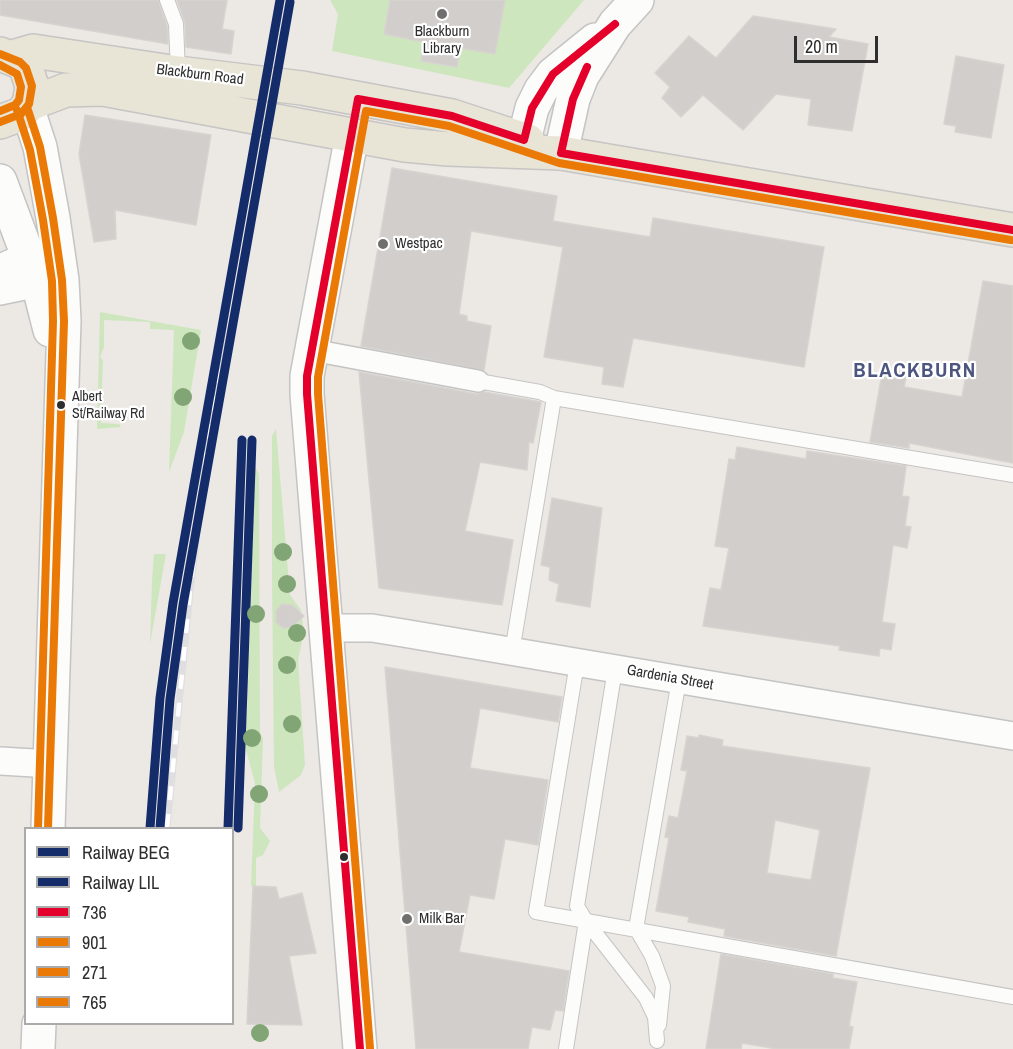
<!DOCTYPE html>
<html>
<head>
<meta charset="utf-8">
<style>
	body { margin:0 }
	#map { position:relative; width:1013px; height:1049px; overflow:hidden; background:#ece8e4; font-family:"Archivo Narrow",sans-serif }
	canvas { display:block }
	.legend { position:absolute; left:24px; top:827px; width:210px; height:198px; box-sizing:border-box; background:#fff; border:2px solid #ababab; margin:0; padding:8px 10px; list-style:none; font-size:18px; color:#2e2e2e }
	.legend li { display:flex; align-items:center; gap:12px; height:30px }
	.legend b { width:30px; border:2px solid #ababab }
	.scale { position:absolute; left:794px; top:36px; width:84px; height:27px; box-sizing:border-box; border:3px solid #2e2e2e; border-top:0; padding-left:8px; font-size:18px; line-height:21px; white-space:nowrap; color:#2e2e2e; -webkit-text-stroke:4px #fff; paint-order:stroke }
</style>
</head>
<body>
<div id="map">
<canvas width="1013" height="1049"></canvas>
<ul class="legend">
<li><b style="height:8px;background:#152c6b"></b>Railway BEG</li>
<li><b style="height:8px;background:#152c6b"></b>Railway LIL</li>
<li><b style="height:8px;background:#e4002b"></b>736</li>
<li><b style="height:8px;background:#ea7a05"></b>901</li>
<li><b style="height:8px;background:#ea7a05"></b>271</li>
<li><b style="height:8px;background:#ea7a05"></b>765</li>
</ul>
<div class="scale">20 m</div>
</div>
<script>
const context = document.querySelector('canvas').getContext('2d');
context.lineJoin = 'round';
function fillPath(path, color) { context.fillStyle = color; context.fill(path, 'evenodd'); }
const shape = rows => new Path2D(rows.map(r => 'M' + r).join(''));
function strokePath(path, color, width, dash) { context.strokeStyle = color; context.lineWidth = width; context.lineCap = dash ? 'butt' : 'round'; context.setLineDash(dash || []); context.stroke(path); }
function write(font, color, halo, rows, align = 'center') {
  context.font = font + ' "Archivo Narrow",sans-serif'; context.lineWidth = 4.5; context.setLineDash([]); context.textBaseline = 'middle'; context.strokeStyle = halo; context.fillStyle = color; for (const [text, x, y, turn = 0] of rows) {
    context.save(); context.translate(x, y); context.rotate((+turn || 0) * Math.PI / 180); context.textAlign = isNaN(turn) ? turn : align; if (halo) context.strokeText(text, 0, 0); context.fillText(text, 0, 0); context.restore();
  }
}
fillPath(shape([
	[330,0,584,0,509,88,332,51,338,14],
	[100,312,201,330,184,432,169,472,174,330,150,329,150,322,104,320,104,347,100,357,103,360,101,423,119,424,121,427,97,429],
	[276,429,290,595,301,610,304,632,298,660,305,765,301,775,279,792,274,767,272,577,272,436],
	[255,467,259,474,260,731,263,739,260,828,270,841,263,855,256,858,256,886,251,886,255,783,243,739,247,716],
	[154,554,166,554,150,644,152,581]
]), '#cee6be');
const building = shape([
	[0,0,158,0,167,26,168,44,0,15,0,0],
	[177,0,227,0,222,29,234,31,231,54,186,47,185,23,177,0],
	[390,0,505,0,495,54,460,48,457,67,421,61,424,42,384,34,390,0],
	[753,16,836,29,829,37,868,44,852,131,808,125,811,99,776,94,743,130,703,95,681,117,662,98,670,87,655,73,689,36,716,58,753,16],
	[956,56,1004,65,991,138,955,132,956,126,944,124,956,56],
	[85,115,211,135,196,225,115,210,116,239,94,242,79,154,85,115],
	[392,168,557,196,553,221,650,237,653,218,824,247,804,367,633,338,623,387,602,384,604,367,544,357,563,247,471,231,459,314,467,316,467,321,491,326,484,370,361,346,392,168],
	[983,281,1013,286,1013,463,909,443,909,448,870,442,883,368,907,373,904,387,962,397,983,281],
	[359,372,476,394,484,392,541,402,533,443,529,442,527,470,480,462,465,531,513,540,502,605,379,588,359,372],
	[737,447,806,459,807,451,906,466,902,496,909,497,905,526,911,527,907,548,893,545,882,622,895,624,891,650,880,648,879,656,839,650,840,646,703,626,710,588,721,590,729,548,715,546,729,459,735,460,737,447],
	[552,498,602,508,590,607,556,601,559,584,549,580,550,567,541,565,552,498],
	[282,604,292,605,304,616,292,627,283,628,276,622,276,611,282,604],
	[385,667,562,697,558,722,480,708,470,768,548,780,538,845,505,839,494,899,470,895,459,952,569,971,563,1011,555,1010,550,1030,532,1027,528,1049,416,1049,385,667],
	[699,735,723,740,722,746,870,768,836,956,724,936,725,929,688,922,689,917,656,911,669,838,665,837,669,816,678,818,687,771,681,770,687,736,699,738,699,735],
	[775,820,820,830,811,880,767,873,775,820],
	[253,886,276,887,279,899,302,893,316,953,289,956,302,1025,247,1024,253,886],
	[721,954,833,974,833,978,857,982,849,1026,853,1027,849,1049,777,1049,742,1043,741,1049,706,1049,721,954]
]);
fillPath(building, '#d1cecb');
strokePath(building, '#d7d4d0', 1.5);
const service = shape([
	[167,0,176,24,178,73],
	[478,381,540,392,554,398,1013,475],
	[512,652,554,398],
	[577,663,536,912,1013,997],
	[615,669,577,906,586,921,646,998,655,1017,657,1041],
	[659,1025,663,986,652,956,638,932,637,923,679,680],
	[566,1049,586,921]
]);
const pedestrian = shape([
	[312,350,478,381]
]);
const minor = shape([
	[0,268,28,256],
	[0,291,38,283],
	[326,628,372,628,403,633,1013,736],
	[0,761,51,764]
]);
const tertiary = shape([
	[27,107,40,147,53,218,62,280,64,321,48,828],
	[352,135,307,376,307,394,360,1049],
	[524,140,532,108,541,90,553,74,595,40],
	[561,153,573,99,582,76,615,24,637,0],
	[0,181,38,283,50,330],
	[38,1049,39,1024]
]);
const primary = shape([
	[0,54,20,62,26,68,32,86,29,104,21,114,0,122],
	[12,57,33,51,178,73,302,88,452,116,528,141],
	[29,104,66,90,103,89,405,145,448,149,561,153,1013,230]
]);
strokePath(service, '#c5c4c5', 16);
strokePath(pedestrian, '#c5c4c5', 24);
strokePath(minor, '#c5c4c5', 30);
strokePath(tertiary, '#c5c4c5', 36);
strokePath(primary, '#c6c5c4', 36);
strokePath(service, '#fcfcfb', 14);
strokePath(pedestrian, '#fcfcfb', 21);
strokePath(minor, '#fcfcfb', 27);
strokePath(tertiary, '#fcfcfb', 33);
strokePath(primary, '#e8e4d6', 33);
const rail = shape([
	[167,828,190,592,211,415,233,260]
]);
strokePath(rail, '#dfdfe1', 7);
strokePath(rail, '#fff', 4.5, [14]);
strokePath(shape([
	[587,67,573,99,561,153,1013,230],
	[360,1049,307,394,307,376,358,99,452,116,524,140,532,108,553,74,615,24]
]), '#e4002b', 8);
strokePath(shape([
	[0,54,20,62,26,68,32,86,29,104,21,114,0,122],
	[27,107,40,147,53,218,62,280,64,321,48,828]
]), '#ea7a05', 8);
strokePath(shape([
	[0,65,17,74,21,87,19,100,15,105,0,111],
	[17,110,30,150,43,220,52,281,53,321,38,828]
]), '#ea7a05', 8);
strokePath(shape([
	[370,1048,318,394,318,377,366,111,449,126,559,163,1011,240]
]), '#ea7a05', 8);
strokePath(shape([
	[150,828,160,698,173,603,280,0],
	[228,828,242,440]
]), '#152c6b', 9);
strokePath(shape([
	[160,828,170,699,183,605,290,2],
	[238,828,252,440]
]), '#152c6b', 9);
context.fillStyle = '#82a575';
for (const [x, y] of [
	[191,341],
	[183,397],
	[283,552],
	[287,584],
	[256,614],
	[297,633],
	[287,665],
	[292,724],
	[252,738],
	[259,794],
	[260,1033]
]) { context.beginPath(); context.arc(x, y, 9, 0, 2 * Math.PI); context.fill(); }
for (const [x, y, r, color] of [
	[442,14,6,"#706f6e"],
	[383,244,6,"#706f6e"],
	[61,405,5,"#2e2e2e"],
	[344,857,5,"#2e2e2e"],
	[407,919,6,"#706f6e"]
]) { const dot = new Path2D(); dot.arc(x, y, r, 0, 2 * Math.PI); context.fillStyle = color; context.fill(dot); strokePath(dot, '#fff', 2); }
write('14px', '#2e2e2e', '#fff', [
	["Albert",72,397],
	["St/Railway Rd",72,414]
], 'left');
write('15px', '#2e2e2e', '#fff', [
	["Blackburn",442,32,"center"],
	["Library",442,49,"center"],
	["Westpac",395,244],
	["Milk Bar",419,919]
], 'left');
write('15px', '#2e2e2e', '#fff', [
	["Blackburn Road",200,75,7],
	["Gardenia Street",670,678,10]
]);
context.letterSpacing = '1.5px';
write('bold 21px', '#4d5680', '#fff', [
	["BLACKBURN",915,371]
]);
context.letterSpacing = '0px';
</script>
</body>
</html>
